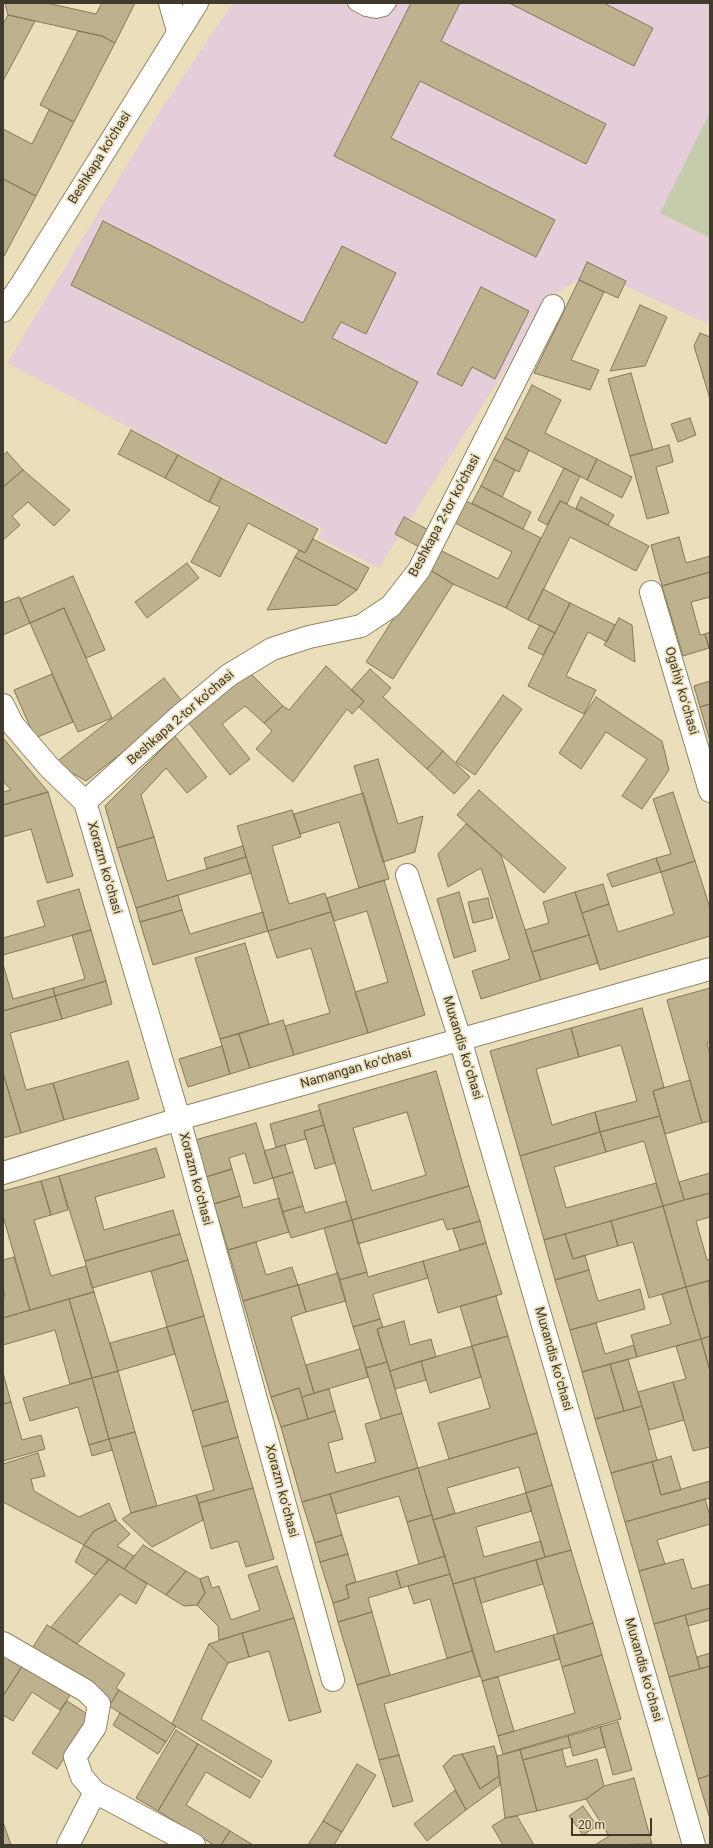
<!DOCTYPE html>
<html>
<head>
<meta charset="utf-8">
<style>
	body { margin:0 }
	#map { position:relative; width:713px; height:1848px; overflow:hidden; background:#ebdeba; font-family:Roboto,sans-serif }
	canvas { display:block }
	.frame { position:absolute; inset:0; border:4px solid #3f3a2b; pointer-events:none }
	.scale { position:absolute; left:571px; top:1818px; width:81px; height:18px; box-sizing:border-box; border:2px solid #3f3a2b; border-top:0; padding-left:5px; font-size:12px; line-height:14px; white-space:nowrap; color:#3f3a2b; -webkit-text-stroke:3px #ebdeba; paint-order:stroke }
</style>
</head>
<body>
<div id="map">
<canvas width="713" height="1848"></canvas>
<div class="frame"></div>
<div class="scale">20 m</div>
</div>
<script>
const context = document.querySelector('canvas').getContext('2d');
context.lineJoin = 'round';
function fillPath(path, color) { context.fillStyle = color; context.fill(path, 'evenodd'); }
const shape = rows => new Path2D(rows.map(r => 'M' + r).join(''));
function strokePath(path, color, width, dash) { context.strokeStyle = color; context.lineWidth = width; context.lineCap = dash ? 'butt' : 'round'; context.setLineDash(dash || []); context.stroke(path); }
function write(font, color, halo, rows, align = 'center') {
  context.font = font + ' Roboto,sans-serif'; context.lineWidth = 3.5; context.setLineDash([]); context.textBaseline = 'middle'; context.strokeStyle = halo; context.fillStyle = color; for (const [text, x, y, turn = 0] of rows) {
    context.save(); context.translate(x, y); context.rotate((+turn || 0) * Math.PI / 180); context.textAlign = isNaN(turn) ? turn : align; if (halo) context.strokeText(text, 0, 0); context.fillText(text, 0, 0); context.restore();
  }
}
fillPath(shape([
	[233,3,710,3,710,325,593,271,553,295,379,568,318,538,322,529,7,363,158,114]
]), '#e5ced9');
fillPath(shape([
	[710,112,710,238,660,213]
]), '#c5ccac');
const building = shape([
	[5,3,47,3,96,14,102,3,135,3,115,43,102,36,8,15,5,3],
	[411,3,460,3,441,41,606,124,586,164,420,81,391,138,555,220,536,257,334,156,411,3],
	[509,3,604,3,653,28,634,66,509,3],
	[8,15,35,21,3,81,3,24,8,15],
	[78,31,102,36,115,43,74,122,40,105,78,31],
	[49,110,74,122,36,196,3,179,3,129,32,144,49,110],
	[3,179,36,196,3,258,3,179],
	[103,221,303,323,342,246,396,273,366,334,341,322,332,338,418,382,386,444,71,285,103,221],
	[587,262,626,281,618,298,579,280,587,262],
	[579,280,604,292,571,360,599,370,590,390,534,373,579,280],
	[481,287,529,311,495,379,472,367,462,386,437,374,481,287],
	[640,305,667,317,645,366,610,371,640,305],
	[700,333,710,337,710,399,694,346,700,333],
	[631,373,653,450,630,456,608,379,631,373],
	[532,385,561,400,545,433,597,459,587,480,505,438,532,385],
	[690,418,696,435,678,442,671,424,690,418],
	[131,430,178,455,165,478,118,454,131,430],
	[505,438,529,450,519,472,494,459,505,438],
	[669,445,673,462,656,467,669,513,647,519,630,456,669,445],
	[7,452,23,470,3,487,3,455,7,452],
	[178,455,221,478,209,502,165,478,178,455],
	[494,459,515,470,502,497,481,486,494,459],
	[597,459,632,477,622,498,587,480,597,459],
	[564,468,580,476,567,504,560,501,547,525,538,520,564,468],
	[23,470,70,510,54,526,28,502,12,516,20,525,3,540,3,487,23,470],
	[221,478,318,529,305,553,248,523,220,577,191,562,220,507,209,502,221,478],
	[481,486,531,512,523,529,472,503,481,486],
	[581,497,614,515,608,525,576,508,581,497],
	[464,500,541,538,506,608,453,584,430,570,440,550,498,579,512,552,453,522,464,500],
	[560,501,649,546,636,571,570,537,528,620,506,608,560,501],
	[404,517,436,534,427,551,395,534,404,517],
	[679,537,686,563,710,556,710,572,662,586,651,545,679,537],
	[313,539,369,568,357,590,295,557,299,550,305,553,313,539],
	[295,557,357,590,337,605,267,610,295,557],
	[187,563,199,578,147,618,135,602,187,563],
	[426,567,453,584,393,679,366,662,426,567],
	[710,572,710,597,691,602,700,635,705,634,709,648,683,656,662,586,710,572],
	[73,576,105,650,86,658,64,608,30,623,20,599,73,576],
	[543,589,570,603,555,633,528,620,543,589],
	[19,597,30,623,3,635,3,603,19,597],
	[570,603,615,625,607,642,588,632,566,676,596,690,584,714,528,686,570,603],
	[64,608,112,718,78,732,30,623,64,608],
	[619,618,632,625,635,662,604,645,619,618],
	[540,625,555,633,543,655,528,648,540,625],
	[710,632,710,648,709,648,705,634,710,632],
	[326,666,364,701,352,714,347,709,293,782,256,749,272,731,264,723,283,706,289,710,326,666],
	[246,669,283,706,264,723,245,706,222,724,250,759,230,775,184,717,246,669],
	[370,669,391,688,383,697,443,751,427,769,359,707,364,701,351,690,370,669],
	[52,674,73,722,35,738,14,690,52,674],
	[164,678,184,704,86,781,55,763,164,678],
	[710,681,710,704,700,707,694,686,710,681],
	[503,695,522,709,475,775,456,762,503,695],
	[596,697,662,741,669,770,642,809,622,796,647,759,606,732,581,769,559,753,596,697],
	[710,704,710,741,700,707,710,704],
	[175,736,207,777,187,793,166,768,141,795,154,837,117,848,105,806,175,736],
	[3,738,48,792,3,805,3,792,11,790,3,781,3,738],
	[443,751,470,777,454,794,427,769,443,751],
	[378,759,398,824,423,816,415,852,383,862,354,766,378,759],
	[479,790,566,868,544,893,457,815,479,790],
	[48,792,73,876,47,883,31,829,3,837,3,805,48,792],
	[673,792,695,861,661,872,656,858,671,854,653,799,673,792],
	[363,793,389,879,359,888,339,822,300,834,294,814,363,793],
	[292,810,301,837,272,846,289,904,325,893,331,912,268,931,237,826,292,810],
	[466,824,501,855,541,980,481,999,472,971,510,959,481,868,448,887,438,854,466,824],
	[154,837,167,881,246,857,251,873,136,908,117,848,154,837],
	[243,846,246,857,207,869,204,858,243,846],
	[656,858,661,872,612,887,607,874,656,858],
	[695,861,710,908,710,936,600,970,582,913,609,904,618,932,674,914,661,872,695,861],
	[384,880,425,1015,368,1033,355,992,388,982,367,911,334,921,327,898,384,880],
	[603,884,609,904,582,913,575,892,603,884],
	[79,889,91,930,3,955,3,938,45,926,37,901,79,889],
	[459,892,476,951,454,958,437,899,459,892],
	[575,892,589,935,532,952,525,930,549,923,543,902,575,892],
	[178,895,182,910,140,922,136,908,178,895],
	[488,898,493,918,473,923,468,902,488,898],
	[182,910,190,934,263,912,268,931,153,965,140,922,182,910],
	[331,912,368,1033,294,1055,285,1026,330,1013,311,948,277,958,268,931,331,912],
	[91,930,106,981,55,996,53,988,85,979,72,935,91,930],
	[589,935,598,963,541,980,532,952,589,935],
	[245,943,269,1024,220,1039,195,958,245,943],
	[3,964,13,999,53,988,55,996,3,1011,3,964],
	[106,981,112,1004,62,1019,55,996,106,981],
	[710,988,710,1042,707,1043,710,1055,710,1121,702,1123,667,1000,710,988],
	[55,996,62,1019,10,1033,26,1090,53,1083,64,1120,21,1133,3,1073,3,1011,55,996],
	[642,1008,664,1087,653,1091,660,1116,600,1132,595,1112,637,1101,621,1045,579,1057,571,1028,642,1008],
	[283,1020,294,1055,250,1068,239,1034,283,1020],
	[571,1028,579,1057,536,1069,552,1125,595,1112,600,1132,520,1156,490,1051,571,1028],
	[239,1034,250,1068,230,1074,220,1039,239,1034],
	[222,1046,230,1074,188,1087,179,1059,222,1046],
	[128,1061,139,1099,64,1120,53,1083,128,1061],
	[436,1071,469,1186,352,1220,318,1105,436,1071],
	[407,1112,426,1175,372,1191,353,1128,407,1112],
	[3,1073,21,1133,3,1138,3,1073],
	[690,1080,702,1123,665,1134,653,1091,690,1080],
	[320,1110,324,1125,304,1131,306,1139,276,1147,270,1124,320,1110],
	[660,1116,684,1200,663,1206,644,1141,606,1152,600,1132,660,1116],
	[256,1123,273,1178,254,1184,245,1153,229,1158,232,1169,206,1177,195,1140,256,1123],
	[324,1125,335,1163,315,1169,304,1131,324,1125],
	[600,1132,606,1152,554,1167,566,1208,656,1183,663,1206,544,1240,520,1156,600,1132],
	[285,1145,293,1172,273,1178,264,1151,285,1145],
	[156,1148,165,1177,95,1197,104,1230,173,1210,180,1234,85,1261,59,1176,156,1148],
	[232,1169,240,1196,214,1204,206,1177,232,1169],
	[293,1172,303,1206,282,1212,273,1178,293,1172],
	[710,1173,710,1193,684,1200,679,1182,710,1173],
	[59,1176,68,1210,51,1215,41,1181,59,1176],
	[41,1181,51,1215,34,1220,51,1276,86,1266,94,1292,30,1310,3,1216,3,1191,41,1181],
	[469,1186,480,1221,447,1230,443,1219,358,1244,352,1220,469,1186],
	[710,1193,710,1217,696,1221,707,1260,710,1259,710,1280,686,1287,663,1206,710,1193],
	[240,1196,243,1208,279,1198,289,1232,228,1250,214,1204,240,1196],
	[346,1201,352,1220,291,1238,282,1212,303,1206,305,1213,346,1201],
	[663,1206,686,1287,649,1298,633,1242,618,1246,611,1221,663,1206],
	[352,1220,367,1272,339,1280,324,1228,352,1220],
	[480,1221,486,1243,460,1250,453,1229,480,1221],
	[611,1221,618,1246,573,1259,565,1234,611,1221],
	[180,1234,188,1260,92,1288,85,1261,180,1234],
	[565,1234,573,1259,585,1255,589,1270,555,1280,544,1240,565,1234],
	[256,1242,266,1275,292,1267,298,1285,243,1301,228,1250,256,1242],
	[486,1243,502,1294,438,1313,423,1261,486,1243],
	[14,1257,30,1310,3,1318,3,1297,5,1296,3,1289,3,1260,14,1257],
	[188,1260,204,1316,167,1327,151,1271,188,1260],
	[423,1261,428,1278,373,1294,380,1319,353,1327,339,1280,367,1272,368,1277,423,1261],
	[589,1270,598,1301,640,1289,645,1309,570,1330,555,1280,589,1270],
	[338,1273,346,1301,306,1312,298,1285,338,1273],
	[709,1281,710,1336,701,1339,686,1287,709,1281],
	[298,1285,306,1312,291,1317,314,1393,302,1397,299,1388,271,1397,243,1301,298,1285],
	[686,1287,701,1339,637,1357,631,1335,671,1324,662,1294,686,1287],
	[94,1292,118,1371,92,1378,69,1299,94,1292],
	[496,1296,508,1336,472,1346,460,1306,496,1296],
	[69,1299,92,1378,70,1384,55,1330,3,1345,3,1318,69,1299],
	[204,1316,228,1401,192,1411,167,1327,204,1316],
	[380,1319,383,1327,377,1329,387,1362,366,1368,353,1327,380,1319],
	[404,1321,410,1345,431,1339,436,1357,390,1371,377,1329,404,1321],
	[596,1323,605,1354,634,1345,637,1357,582,1372,570,1330,596,1323],
	[167,1327,175,1354,118,1371,110,1343,167,1327],
	[508,1336,537,1433,449,1459,438,1423,490,1408,472,1346,508,1336],
	[710,1336,710,1371,701,1339,710,1336],
	[701,1339,710,1371,710,1447,693,1451,673,1382,686,1379,676,1346,701,1339],
	[472,1346,481,1377,430,1393,421,1361,472,1346],
	[360,1349,368,1377,314,1393,306,1365,360,1349],
	[628,1359,642,1406,624,1411,610,1364,628,1359],
	[421,1361,426,1380,395,1389,390,1371,421,1361],
	[387,1362,402,1413,381,1419,366,1368,387,1362],
	[610,1364,624,1411,595,1419,582,1372,610,1364],
	[118,1371,135,1432,109,1439,92,1378,118,1371],
	[3,1373,11,1402,3,1404,3,1373],
	[92,1378,109,1439,89,1445,78,1407,30,1421,23,1398,92,1378],
	[673,1382,684,1420,649,1430,638,1392,673,1382],
	[299,1388,308,1419,281,1427,271,1397,299,1388],
	[329,1389,335,1411,308,1419,302,1397,329,1389],
	[228,1401,238,1437,202,1447,192,1411,228,1401],
	[11,1402,22,1440,41,1435,45,1449,3,1461,3,1404,11,1402],
	[642,1406,657,1460,611,1473,595,1419,642,1406],
	[335,1411,343,1439,328,1443,336,1473,376,1462,365,1424,402,1413,418,1468,302,1502,281,1427,335,1411],
	[135,1432,157,1506,131,1513,109,1439,135,1432],
	[537,1433,552,1485,526,1493,519,1467,447,1488,455,1513,433,1520,418,1468,537,1433],
	[238,1437,253,1488,199,1503,196,1495,214,1490,202,1447,238,1437],
	[109,1439,112,1450,92,1456,89,1445,109,1439],
	[38,1453,45,1476,31,1479,34,1491,79,1517,109,1503,116,1520,94,1531,84,1545,3,1502,3,1464,38,1453],
	[671,1456,681,1490,661,1495,652,1462,671,1456],
	[652,1462,661,1495,710,1481,710,1498,625,1522,611,1473,652,1462],
	[418,1468,432,1515,407,1522,399,1496,336,1514,330,1494,418,1468],
	[552,1485,571,1550,545,1557,526,1493,552,1485],
	[253,1488,274,1559,246,1567,238,1541,211,1549,199,1503,253,1488],
	[526,1493,532,1511,476,1527,484,1557,541,1541,545,1557,453,1584,433,1520,526,1493],
	[330,1494,342,1535,315,1543,302,1502,330,1494],
	[196,1495,203,1520,152,1547,122,1519,131,1513,196,1495],
	[705,1499,710,1516,710,1524,657,1540,665,1564,639,1571,625,1522,705,1499],
	[432,1515,445,1556,419,1564,407,1522,432,1515],
	[116,1520,130,1534,117,1546,134,1556,124,1569,84,1545,94,1531,116,1520],
	[342,1535,348,1554,320,1562,315,1543,342,1535],
	[84,1545,109,1559,95,1575,75,1562,84,1545],
	[143,1545,186,1571,166,1595,124,1569,143,1545],
	[571,1550,593,1623,558,1634,536,1560,571,1550],
	[348,1554,356,1582,346,1585,349,1598,333,1603,320,1562,348,1554],
	[445,1556,450,1574,401,1588,396,1571,445,1556],
	[109,1559,147,1584,136,1604,120,1594,77,1644,51,1627,109,1559],
	[683,1559,692,1589,710,1584,710,1608,654,1624,639,1571,683,1559],
	[536,1560,543,1584,481,1603,474,1578,536,1560],
	[277,1566,294,1618,219,1640,218,1626,197,1605,205,1593,200,1579,208,1576,212,1588,219,1586,231,1620,260,1610,248,1575,277,1566],
	[186,1571,200,1579,205,1593,197,1605,184,1606,166,1595,186,1571],
	[396,1571,401,1588,368,1598,372,1612,338,1622,333,1603,349,1598,346,1585,396,1571],
	[450,1574,472,1651,447,1658,430,1599,414,1604,408,1586,450,1574],
	[474,1578,495,1652,553,1635,560,1659,482,1681,453,1584,474,1578],
	[710,1608,710,1620,688,1626,685,1615,710,1608],
	[372,1612,390,1675,357,1685,338,1622,372,1612],
	[685,1615,700,1669,669,1677,654,1624,685,1615],
	[294,1618,321,1712,289,1721,269,1651,249,1657,242,1633,294,1618],
	[593,1623,602,1655,562,1667,553,1635,593,1623],
	[47,1625,125,1674,116,1688,119,1690,112,1702,31,1650,47,1625],
	[242,1633,249,1657,228,1663,209,1644,242,1633],
	[209,1644,228,1663,201,1719,272,1761,262,1778,172,1724,209,1644],
	[3,1649,26,1660,3,1696,3,1649],
	[472,1651,480,1676,384,1704,399,1755,379,1760,357,1685,472,1651],
	[710,1653,710,1666,700,1669,697,1657,710,1653],
	[602,1655,621,1719,503,1754,498,1736,575,1713,562,1667,602,1655],
	[26,1660,73,1691,60,1710,32,1692,13,1721,3,1715,3,1696,26,1660],
	[710,1666,710,1775,698,1779,669,1677,710,1666],
	[498,1677,514,1731,498,1736,482,1681,498,1677],
	[119,1690,176,1726,166,1742,109,1706,119,1690],
	[67,1701,92,1717,57,1769,32,1753,67,1701],
	[120,1713,166,1742,158,1754,113,1725,120,1713],
	[618,1722,632,1770,613,1775,600,1727,618,1722],
	[600,1727,605,1747,573,1756,568,1736,600,1727],
	[176,1730,198,1744,158,1811,136,1798,176,1730],
	[568,1736,571,1747,523,1760,520,1750,568,1736],
	[198,1744,260,1781,250,1798,206,1772,186,1805,230,1831,221,1845,214,1845,158,1811,198,1744],
	[494,1746,497,1756,499,1776,480,1789,462,1754,494,1746],
	[562,1749,566,1767,597,1759,604,1786,586,1799,537,1811,523,1760,562,1749],
	[520,1750,537,1811,505,1818,497,1756,520,1750],
	[462,1754,480,1789,499,1776,500,1785,466,1810,443,1766,453,1756,462,1754],
	[399,1755,413,1801,393,1807,379,1760,399,1755],
	[357,1764,376,1775,342,1832,323,1821,357,1764],
	[710,1775,710,1819,698,1779,710,1775],
	[634,1778,652,1844,595,1845,609,1836,586,1799,604,1786,634,1778],
	[455,1790,466,1810,427,1841,414,1824,455,1790],
	[583,1806,597,1826,583,1835,569,1816,583,1806],
	[517,1816,534,1845,503,1845,492,1826,505,1818,517,1816],
	[323,1821,342,1832,334,1845,308,1845,323,1821],
	[3,1822,11,1845,3,1845,3,1822],
	[230,1831,253,1845,221,1845,230,1831]
]);
fillPath(building, '#bdb18e');
strokePath(building, '#847857', 1);
const lane = shape([
	[355,3,366,9,376,11,384,9,389,3]
]);
const street = shape([
	[170,3,178,31],
	[651,592,710,791],
	[3,705,13,725,49,767,85,802,179,1119,333,1680],
	[85,802,181,715,229,675,272,649,309,637,361,626,391,606,419,570,553,306],
	[407,875,460,1039,694,1845],
	[3,1173,179,1119,710,969],
	[3,1643,86,1691,99,1704,95,1727,75,1757,82,1777,95,1792,194,1845],
	[68,1845,95,1792]
]);
const secondary = shape([
	[3,311,21,285,197,3]
]);
strokePath(lane, '#918563', 16);
strokePath(street, '#918563', 24);
strokePath(secondary, '#918563', 24);
strokePath(lane, '#fff', 14);
strokePath(street, '#fff', 22);
strokePath(secondary, '#fff', 22);
write('13px', '#3f3a2b', '#ebdeba', [
	["Beshkapa ko'chasi",100,158,-58],
	["Beshkapa 2-tor koʼchasi",445,516,-62],
	["Ogahiy koʻchasi",681,691,74],
	["Beshkapa 2-tor koʼchasi",181,718,-41],
	["Xorazm koʻchasi",104,868,74],
	["Muxandis koʻchasi",462,1048,73],
	["Namangan koʻchasi",356,1069,-16],
	["Xorazm koʻchasi",195,1179,75],
	["Muxandis koʻchasi",553,1359,74],
	["Xorazm koʻchasi",281,1491,75],
	["Muxandis koʻchasi",643,1670,74]
]);
</script>
</body>
</html>
